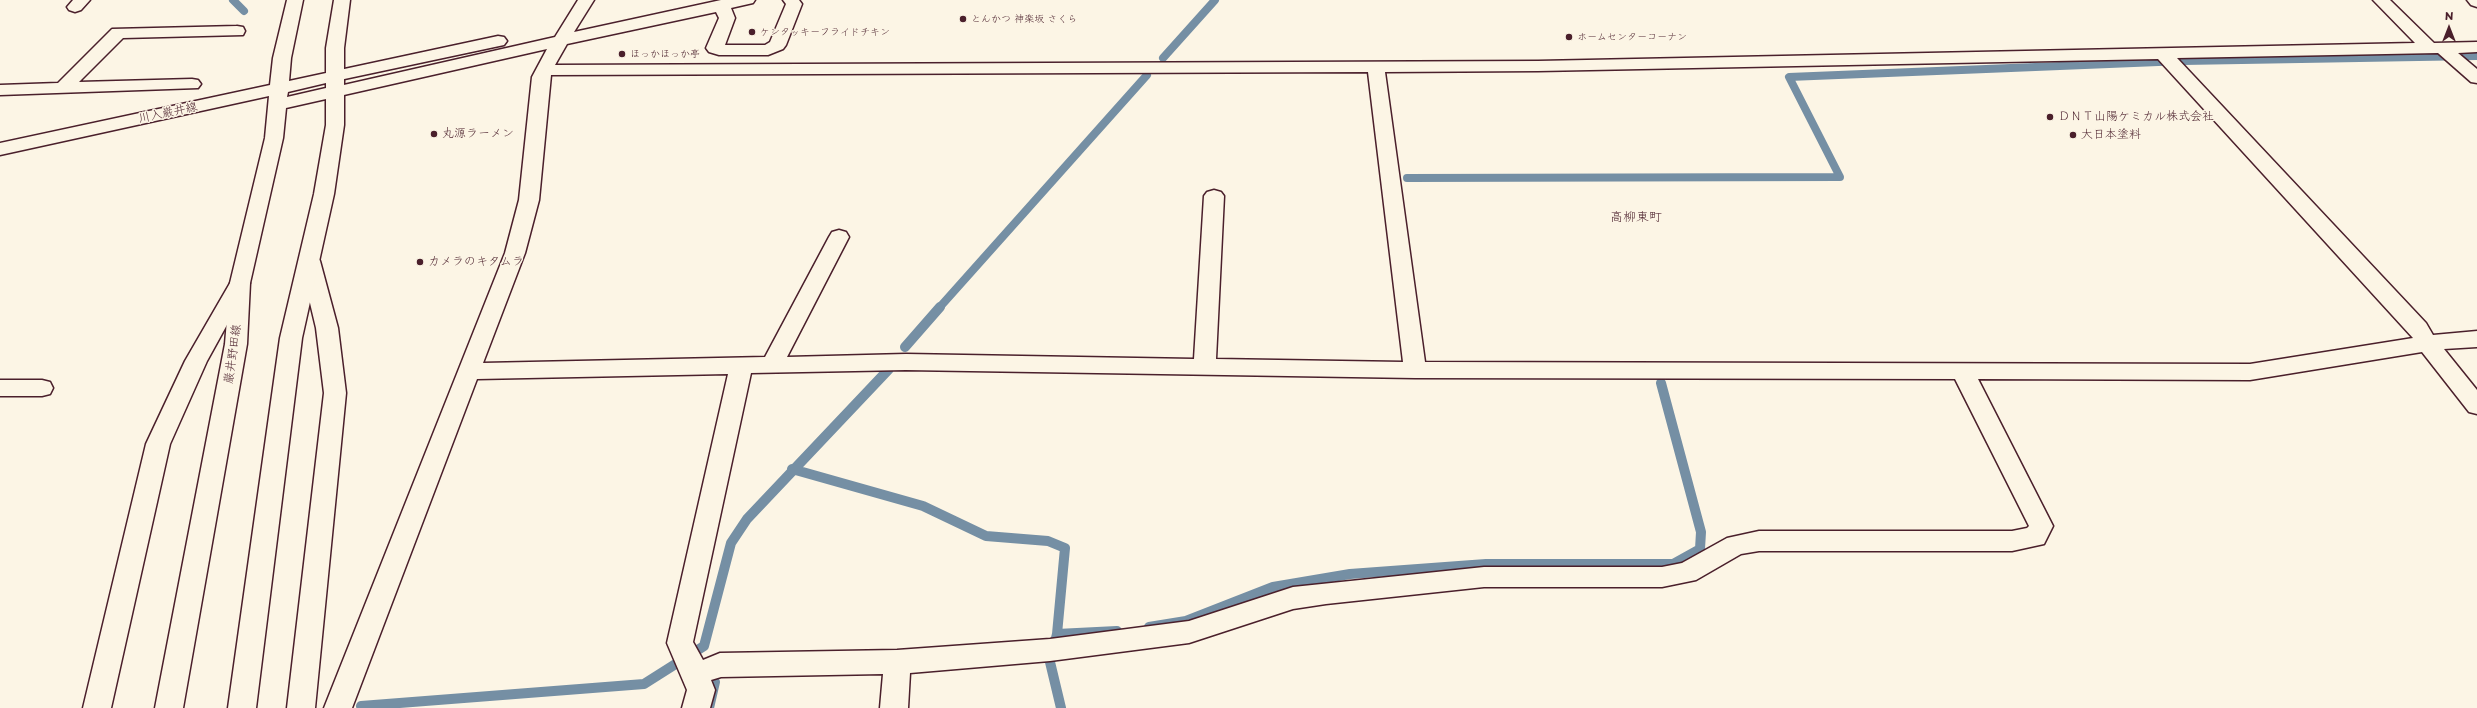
<!DOCTYPE html>
<html>
<head>
<meta charset="utf-8">
<style>
	body { margin:0 }
	#map { position:relative; width:2477px; height:708px; overflow:hidden; background:#fcf5e5; font-family:"Playpen Sans",sans-serif }
	canvas { display:block }
	.north { position:absolute; left:2429px; top:8px; width:40px; height:40px; -webkit-text-stroke:3px #fcf5e5; paint-order:stroke; rotate:0deg; font-size:11px; font-weight:700; line-height:16px; text-align:center; color:#4a1f2b }
	.north::after { content:''; display:block; margin:auto; width:14px; height:18px; background:#4a1f2b; clip-path:polygon(50% 0,100% 100%,50% 72%,0 100%) }
</style>
</head>
<body>
<div id="map">
<canvas width="2477" height="708"></canvas>
<div class="north">N</div>
</div>
<script>
const context = document.querySelector('canvas').getContext('2d');
context.lineJoin = 'round';
const shape = rows => new Path2D(rows.map(r => 'M' + r).join(''));
function strokePath(path, color, width, dash) { context.strokeStyle = color; context.lineWidth = width; context.lineCap = dash ? 'butt' : 'round'; context.setLineDash(dash || []); context.stroke(path); }
function fillPath(path, color) { context.fillStyle = color; context.fill(path, 'evenodd'); }
function write(font, color, halo, rows, align = 'center') {
  context.font = font + ' "Playpen Sans","Klee One",sans-serif'; context.lineWidth = 3; context.setLineDash([]); context.textBaseline = 'middle'; context.strokeStyle = halo; context.fillStyle = color; for (const [text, x, y, turn = 0] of rows) {
    context.save(); context.translate(x, y); context.rotate((+turn || 0) * Math.PI / 180); context.textAlign = isNaN(turn) ? turn : align; if (halo) context.strokeText(text, 0, 0); context.fillText(text, 0, 0); context.restore();
  }
}
strokePath(shape([
	[233,0,244,11],
	[1163,58,1215,0],
	[1407,178,1840,177,1789,77,2183,61,2477,56],
	[939,308,1147,75]
]), '#758fa4', 8);
strokePath(shape([
	[905,347,940,307],
	[792,469,923,506,986,536,1048,541,1065,548,1057,634,1050,662,1061,708],
	[1149,627,1186,621,1273,587,1350,574,1486,564,1673,564,1700,549,1701,532,1661,383],
	[1057,634,1117,631],
	[707,669,715,682,709,708],
	[361,706,644,684,704,646,731,543,747,519,889,369]
]), '#758fa4', 10);
const minor = shape([
	[73,0,90,0,81,10,75,12,69,10,67,7,73,0],
	[578,0,594,0,574,32,721,0,755,0,753,3,731,8,735,18,725,45,765,45,770,42,786,4,783,0,799,0,802,4,786,45,783,49,768,55,719,55,709,52,706,48,719,18,716,12,567,44,555,65,1538,61,2415,43,2373,0,2390,0,2434,43,2477,42,2477,52,2458,53,2477,69,2477,83,2471,82,2438,53,2177,58,2426,323,2433,335,2477,331,2477,347,2444,349,2477,390,2477,414,2469,412,2422,352,2250,380,1978,379,2053,526,2044,544,2012,551,1759,551,1741,554,1696,580,1662,587,1484,587,1326,604,1293,609,1189,643,1050,661,910,673,908,708,880,708,883,674,721,677,711,680,715,690,710,708,682,708,687,690,667,643,728,374,477,379,352,708,324,708,505,253,519,200,532,77,547,49,335,97,329,96,326,92,329,88,335,87,555,37,578,0],
	[2158,59,2413,338,2250,364,1425,362,1385,72,1538,71,2158,59],
	[1368,72,1403,362,1216,359,1224,196,1221,192,1214,190,1207,192,1204,196,1194,359,906,354,787,357,849,237,846,232,839,230,832,232,829,237,765,357,483,363,525,253,539,200,551,75,1368,72],
	[906,370,1415,378,1955,379,2029,526,2027,528,2012,531,1759,531,1727,538,1682,563,1662,567,1484,567,1293,587,1189,621,1050,639,897,650,720,653,703,660,693,642,751,373,906,370],
	[2467,0,2477,0,2477,7,2471,5,2467,0],
	[237,26,243,27,245,31,243,35,123,38,79,82,192,79,198,80,201,84,198,88,0,95,0,85,58,83,112,29,237,26],
	[498,36,504,37,507,41,504,45,335,81,329,80,326,76,329,72,335,71,498,36],
	[310,254,317,256,320,261,338,328,346,393,315,708,287,708,324,393,316,328,300,261,303,256,310,254],
	[240,276,247,278,250,283,207,361,170,444,111,708,83,708,146,444,185,361,233,278,240,276],
	[0,380,42,380,50,382,53,388,50,394,42,396,0,396,0,380]
]);
const major = shape([
	[287,0,303,0,291,58,289,81,326,73,326,48,334,0,350,0,344,48,344,125,334,194,302,338,256,708,228,708,280,338,314,194,326,125,326,99,286,108,283,138,250,283,247,344,183,708,155,708,225,344,230,283,265,138,269,96,0,155,0,143,270,85,273,58,287,0],
	[326,83,326,88,287,97,288,92,326,83]
]);
strokePath(minor, '#4a1f2b', 3);
strokePath(major, '#4a1f2b', 3);
fillPath(minor, '#fcf5e5');
fillPath(major, '#fcf5e5');
for (const [x, y, r, color] of [
	[963,19,4,"#4a1f2b"],
	[752,32,4,"#4a1f2b"],
	[1569,37,4,"#4a1f2b"],
	[622,54,4,"#4a1f2b"],
	[2050,117,4,"#4a1f2b"],
	[434,134,4,"#4a1f2b"],
	[2073,135,4,"#4a1f2b"],
	[420,262,4,"#4a1f2b"]
]) { const dot = new Path2D(); dot.arc(x, y, r, 0, 2 * Math.PI); context.fillStyle = color; context.fill(dot); strokePath(dot, '#fcf5e5', 1.5); }
write('10px', '#4a1f2b', '#fcf5e5', [
	["とんかつ 神楽坂 さくら",971,19],
	["ケンタッキーフライドチキン",760,32],
	["ホームセンターコーナン",1577,37],
	["ほっかほっか亭",630,54]
], 'left');
write('12px', '#4a1f2b', '#fcf5e5', [
	["川入巌井線",168,113,-12],
	["巌井野田線",233,354,-82]
]);
write('12px', '#4a1f2b', '#fcf5e5', [
	["ＤＮＴ山陽ケミカル株式会社",2058,117],
	["丸源ラーメン",442,134],
	["大日本塗料",2081,135],
	["カメラのキタムラ",428,262]
], 'left');
write('13px', '#4a1f2b', '#fcf5e5', [
	["高柳東町",1636,217]
]);
</script>
</body>
</html>
